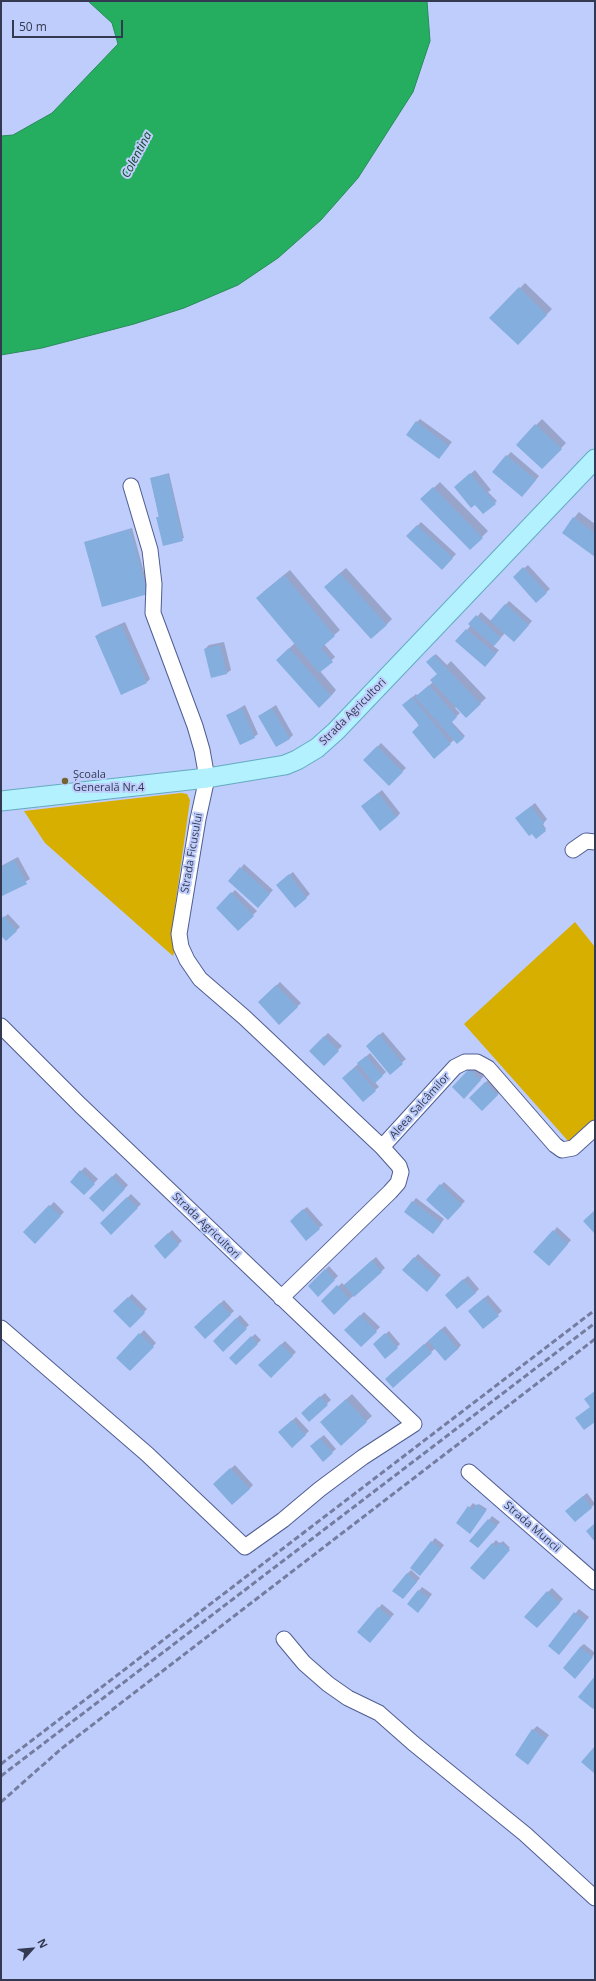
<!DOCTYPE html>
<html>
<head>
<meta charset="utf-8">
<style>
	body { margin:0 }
	#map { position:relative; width:596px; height:1981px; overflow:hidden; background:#bfcdfc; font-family:"Open Sans",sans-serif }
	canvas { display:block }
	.frame { position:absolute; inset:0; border:2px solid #333950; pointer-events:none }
	.north { position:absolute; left:12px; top:1929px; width:40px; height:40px; -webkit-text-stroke:3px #bfcdfc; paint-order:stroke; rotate:63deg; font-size:11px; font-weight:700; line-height:16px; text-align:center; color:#333950 }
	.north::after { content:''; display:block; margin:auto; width:14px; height:18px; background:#333950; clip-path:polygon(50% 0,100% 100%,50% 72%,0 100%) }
	.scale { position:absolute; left:12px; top:20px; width:111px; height:18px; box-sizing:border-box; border:2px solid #333950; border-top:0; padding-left:5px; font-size:12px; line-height:14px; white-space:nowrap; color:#333950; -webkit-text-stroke:3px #bfcdfc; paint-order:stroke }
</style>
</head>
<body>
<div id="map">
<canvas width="596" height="1981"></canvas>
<div class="frame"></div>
<div class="north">N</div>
<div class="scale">50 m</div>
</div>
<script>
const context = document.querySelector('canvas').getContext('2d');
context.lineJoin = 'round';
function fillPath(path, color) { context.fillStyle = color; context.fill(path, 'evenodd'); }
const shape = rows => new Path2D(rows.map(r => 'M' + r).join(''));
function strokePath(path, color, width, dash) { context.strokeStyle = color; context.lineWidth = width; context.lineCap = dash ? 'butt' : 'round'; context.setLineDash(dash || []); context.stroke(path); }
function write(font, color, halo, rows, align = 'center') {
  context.font = font + ' "Open Sans",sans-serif'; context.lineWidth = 4; context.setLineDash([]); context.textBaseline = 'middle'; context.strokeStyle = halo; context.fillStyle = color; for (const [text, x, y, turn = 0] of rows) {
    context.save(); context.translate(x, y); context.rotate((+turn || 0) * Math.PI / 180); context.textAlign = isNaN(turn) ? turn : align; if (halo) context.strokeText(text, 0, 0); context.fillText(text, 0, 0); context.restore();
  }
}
fillPath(shape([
	[181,793,187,794,190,800,174,914,175,949,173,956,45,843,24,811],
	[575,922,595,947,595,1119,569,1142,464,1024]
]), '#d7af00');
const water = shape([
	[88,1,427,1,430,41,413,92,358,178,321,220,278,258,238,285,184,308,134,324,42,348,1,355,1,136,13,135,52,113,118,44,112,23,88,1]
]);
fillPath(water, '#25ae5f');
strokePath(water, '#298b5a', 1);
fillPath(shape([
	[525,283,552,309,518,344,491,318],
	[420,419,452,442,439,458,417,422],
	[542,419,566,443,542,468,517,445],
	[511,452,539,476,526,492,507,456],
	[475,470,491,490,488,492,497,501,483,513,459,484],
	[169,473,184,538,164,544,151,478],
	[440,482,488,531,470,549,422,499],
	[579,512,595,524,595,556,574,518],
	[421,522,456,554,442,569,408,536],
	[132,528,149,591,85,542],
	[528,565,550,589,536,601,514,577],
	[346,568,392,619,386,625,331,581],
	[290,570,340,630,324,644,335,657,320,671,336,690,331,696,283,654,295,643,263,592],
	[509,601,532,621,518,637,505,633,493,646,499,650,489,662,467,630,481,612,491,621],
	[125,622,150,679,147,682,96,636,100,633],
	[224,642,231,670,227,673,212,677,205,649,209,645],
	[436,654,447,665,451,661,486,698,466,717,457,707,455,708,460,713,451,721,465,736,457,743,454,740,434,757,407,702,416,694,418,696,433,682,438,674,427,662],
	[245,705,258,734,254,737,228,715],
	[276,705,293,735,289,739,259,716],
	[381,743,406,768,389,784,365,760],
	[382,790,400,813,397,817,366,803],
	[535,803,547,819,543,824,546,829,536,837,520,815],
	[18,857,30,879,3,895,1,891,1,866],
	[244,864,273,890,261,903,241,868],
	[293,872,310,894,295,907,281,881],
	[235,890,257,911,238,929,217,908],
	[8,914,20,927,6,940,1,934,1,920],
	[280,982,301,1003,279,1024,259,1002],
	[383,1032,406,1059,390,1073,371,1042],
	[328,1033,342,1046,324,1064,310,1051],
	[370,1053,386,1072,375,1082,379,1087,375,1090,347,1074],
	[473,1066,484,1076,464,1097,453,1087],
	[489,1079,501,1091,482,1110,470,1098],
	[85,1167,98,1179,84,1194,71,1182],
	[116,1173,128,1185,103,1210,91,1198],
	[444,1182,465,1201,448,1219,427,1199],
	[131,1194,141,1204,111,1233,102,1223],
	[416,1198,444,1219,437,1229,413,1202],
	[54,1202,64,1212,35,1242,24,1232],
	[307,1207,323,1225,319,1228,294,1217],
	[557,1227,571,1240,552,1261,554,1231],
	[172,1230,182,1241,165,1257,155,1246],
	[418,1254,441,1275,430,1287,404,1270],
	[376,1257,385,1268,334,1313,322,1301,342,1283,344,1285],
	[329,1266,338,1276,318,1295,309,1286],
	[468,1276,479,1289,475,1293,450,1291],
	[132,1294,147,1309,130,1327,115,1311],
	[488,1295,502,1311,483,1328,473,1307],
	[224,1300,234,1311,205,1338,199,1323],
	[364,1312,380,1327,361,1346,346,1330],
	[240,1315,249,1325,223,1350,214,1341],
	[445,1326,461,1345,458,1349,445,1359,436,1348,431,1352,390,1375],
	[144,1330,156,1343,130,1370,117,1358],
	[389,1331,400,1344,397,1347,378,1341],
	[255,1334,261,1340,236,1364,230,1358],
	[285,1341,296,1352,271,1377,260,1365],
	[325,1393,331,1400,309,1420,306,1409],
	[352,1394,372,1416,341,1444,327,1417],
	[296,1417,309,1431,292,1447,280,1433],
	[324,1435,336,1449,323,1460,314,1443],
	[235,1465,253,1485,249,1489,218,1480],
	[587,1493,595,1504,575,1521,570,1507],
	[473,1503,477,1506,479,1504,487,1509,473,1529,457,1523],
	[492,1516,500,1522,478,1547,489,1520],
	[435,1538,444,1545,424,1571,432,1542],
	[496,1540,500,1544,503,1541,510,1548,471,1568],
	[411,1570,420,1578,406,1594,407,1574],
	[422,1587,432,1594,422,1608,409,1603],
	[552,1588,563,1599,541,1623,548,1592],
	[382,1604,394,1614,373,1638,358,1632],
	[579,1609,589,1617,563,1650,549,1646],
	[584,1644,595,1653,579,1674,580,1647],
	[537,1726,549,1735,528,1763,533,1730]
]), '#0003');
fillPath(shape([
	[519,287,547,315,518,345,489,318],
	[416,421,449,446,439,459,406,435],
	[535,424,562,449,542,469,516,445],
	[506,455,536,480,522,497,492,472],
	[470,473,496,504,483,514,475,505,471,508,454,487],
	[168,474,183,541,163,546,156,517,159,517,150,478],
	[433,487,483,538,470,550,420,499],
	[573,517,595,533,595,557,562,533],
	[417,525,453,558,442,570,406,536],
	[130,529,148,594,102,607,84,542],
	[523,567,547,593,536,603,513,577],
	[340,573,387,625,371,639,324,587],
	[284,575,335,636,321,648,333,662,319,673,256,598],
	[505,604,529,625,514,642,490,621],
	[476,615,501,638,494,646,468,624],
	[121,625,147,683,121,695,95,636],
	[466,629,496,654,485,667,455,641],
	[220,645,227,674,211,678,204,649],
	[289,648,331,696,319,708,276,660],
	[434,655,481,704,466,718,430,680,437,674,426,662],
	[429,685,457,717,451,723,464,738,457,744,415,697],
	[412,697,451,744,434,759,412,732,419,725,402,705],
	[242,708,255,738,240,745,226,715],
	[272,708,290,739,276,747,258,716],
	[377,746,403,772,389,786,363,760],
	[378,793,397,817,380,831,361,806],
	[531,806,544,823,542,826,546,831,536,839,532,834,529,836,515,818],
	[14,860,27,884,2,896,1,867],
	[240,867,270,894,258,908,228,881],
	[289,874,307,898,295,908,276,885],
	[231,892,254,916,238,931,216,908],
	[4,916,17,931,6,941,1,936,1,919],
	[276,985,298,1007,279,1025,258,1002],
	[379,1034,403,1064,390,1075,366,1046],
	[324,1036,339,1051,324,1066,309,1051],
	[366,1056,383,1076,374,1084,357,1063],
	[355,1067,376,1091,363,1102,342,1078],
	[469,1069,481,1080,464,1099,452,1087],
	[485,1082,498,1095,482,1111,469,1098],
	[80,1170,95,1184,84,1195,70,1182],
	[112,1176,125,1189,103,1212,89,1198],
	[440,1184,462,1205,448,1220,426,1200],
	[127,1197,138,1208,111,1235,100,1223],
	[412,1201,441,1223,433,1234,404,1212],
	[49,1205,61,1216,35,1244,23,1232],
	[303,1209,320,1229,306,1241,290,1221],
	[595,1210,595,1234,583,1221],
	[553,1230,568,1244,549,1266,533,1252],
	[168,1233,179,1245,165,1259,154,1246],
	[414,1257,438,1279,427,1292,402,1270],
	[372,1260,382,1272,354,1297,344,1285],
	[325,1269,335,1280,318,1297,308,1286],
	[463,1279,476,1293,457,1309,445,1295],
	[337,1285,350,1299,334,1315,321,1301],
	[128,1297,145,1313,130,1328,113,1311],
	[484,1298,499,1316,483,1329,468,1311],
	[220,1303,231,1315,205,1339,194,1327],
	[360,1315,377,1332,361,1347,344,1330],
	[236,1318,247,1329,223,1352,213,1341],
	[441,1329,458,1349,445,1361,428,1341],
	[139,1333,154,1347,130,1371,116,1358],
	[385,1333,398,1348,385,1359,373,1344],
	[251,1336,258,1344,236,1365,229,1358],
	[281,1344,293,1356,271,1378,258,1365],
	[424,1344,432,1353,393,1388,385,1379],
	[595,1391,595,1422,584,1430,575,1418,590,1407,584,1399],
	[320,1396,328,1405,309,1422,301,1413],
	[346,1399,367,1422,341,1446,320,1422],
	[292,1420,306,1435,292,1448,278,1432],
	[320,1438,333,1453,323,1462,310,1446],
	[230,1468,250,1489,232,1505,213,1484],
	[583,1496,592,1508,575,1522,565,1511],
	[477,1504,486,1511,470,1534,456,1523,468,1506,473,1510],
	[488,1519,497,1526,478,1548,469,1541],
	[595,1523,595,1542,586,1531],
	[431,1541,441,1549,420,1576,410,1568],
	[500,1542,510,1550,484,1580,470,1568,492,1543,496,1547],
	[407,1573,417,1582,403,1599,392,1591],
	[418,1590,429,1598,418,1613,407,1604],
	[547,1591,560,1603,537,1628,524,1617],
	[378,1607,391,1618,370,1643,357,1632],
	[574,1612,586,1621,559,1655,548,1646],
	[580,1647,593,1657,575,1679,563,1668],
	[595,1676,595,1707,593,1709,578,1697],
	[532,1729,546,1739,528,1765,515,1755],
	[595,1746,595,1771,594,1773,581,1762]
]), '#84aede');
const minor = shape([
	[131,486,150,550,154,584,153,613,195,726,202,750,207,778,198,819,179,934,181,947,187,960,200,979,244,1017,382,1147,399,1166,401,1172,398,1183,390,1192,281,1298],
	[573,850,586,841,595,842],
	[1,1026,80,1105,414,1424,363,1457,320,1489,283,1520,245,1547,147,1454,1,1328],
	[382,1147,455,1067,465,1062,477,1062,488,1068,555,1145,562,1150,573,1148,595,1128],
	[469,1472,595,1582],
	[284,1639,304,1663,328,1684,348,1698,379,1713,413,1743,525,1834,595,1898]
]);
const major = shape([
	[1,801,207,778,285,765,297,760,317,748,336,731,595,459]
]);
strokePath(minor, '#505d90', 17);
strokePath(major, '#64aac0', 21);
strokePath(minor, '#fff', 15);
strokePath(major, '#b2f1fd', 19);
strokePath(shape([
	[1,1764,595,1310],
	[1,1776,595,1323],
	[1,1802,61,1749,595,1339]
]), '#747d9f', 3, [6, 3]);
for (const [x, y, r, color] of [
	[65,781,4,"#736431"]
]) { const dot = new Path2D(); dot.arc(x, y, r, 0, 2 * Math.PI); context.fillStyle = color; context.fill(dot); strokePath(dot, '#bfcdfc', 1.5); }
write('11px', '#333950', '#bfcdfc', [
	["Strada Agricultori",353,712,-45],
	["Strada Ficusului",192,853,-80],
	["Aleea Salcâmilor",420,1106,-48],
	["Strada Agricultori",206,1226,44],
	["Strada Muncii",532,1527,41]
]);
write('11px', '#333950', '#bfcdfc', [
	["Școala",73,775],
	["Generală Nr.4",73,788]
], 'left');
write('italic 12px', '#124525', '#bfcdfc', [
	["Colentina",137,155,-62]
]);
</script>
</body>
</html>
